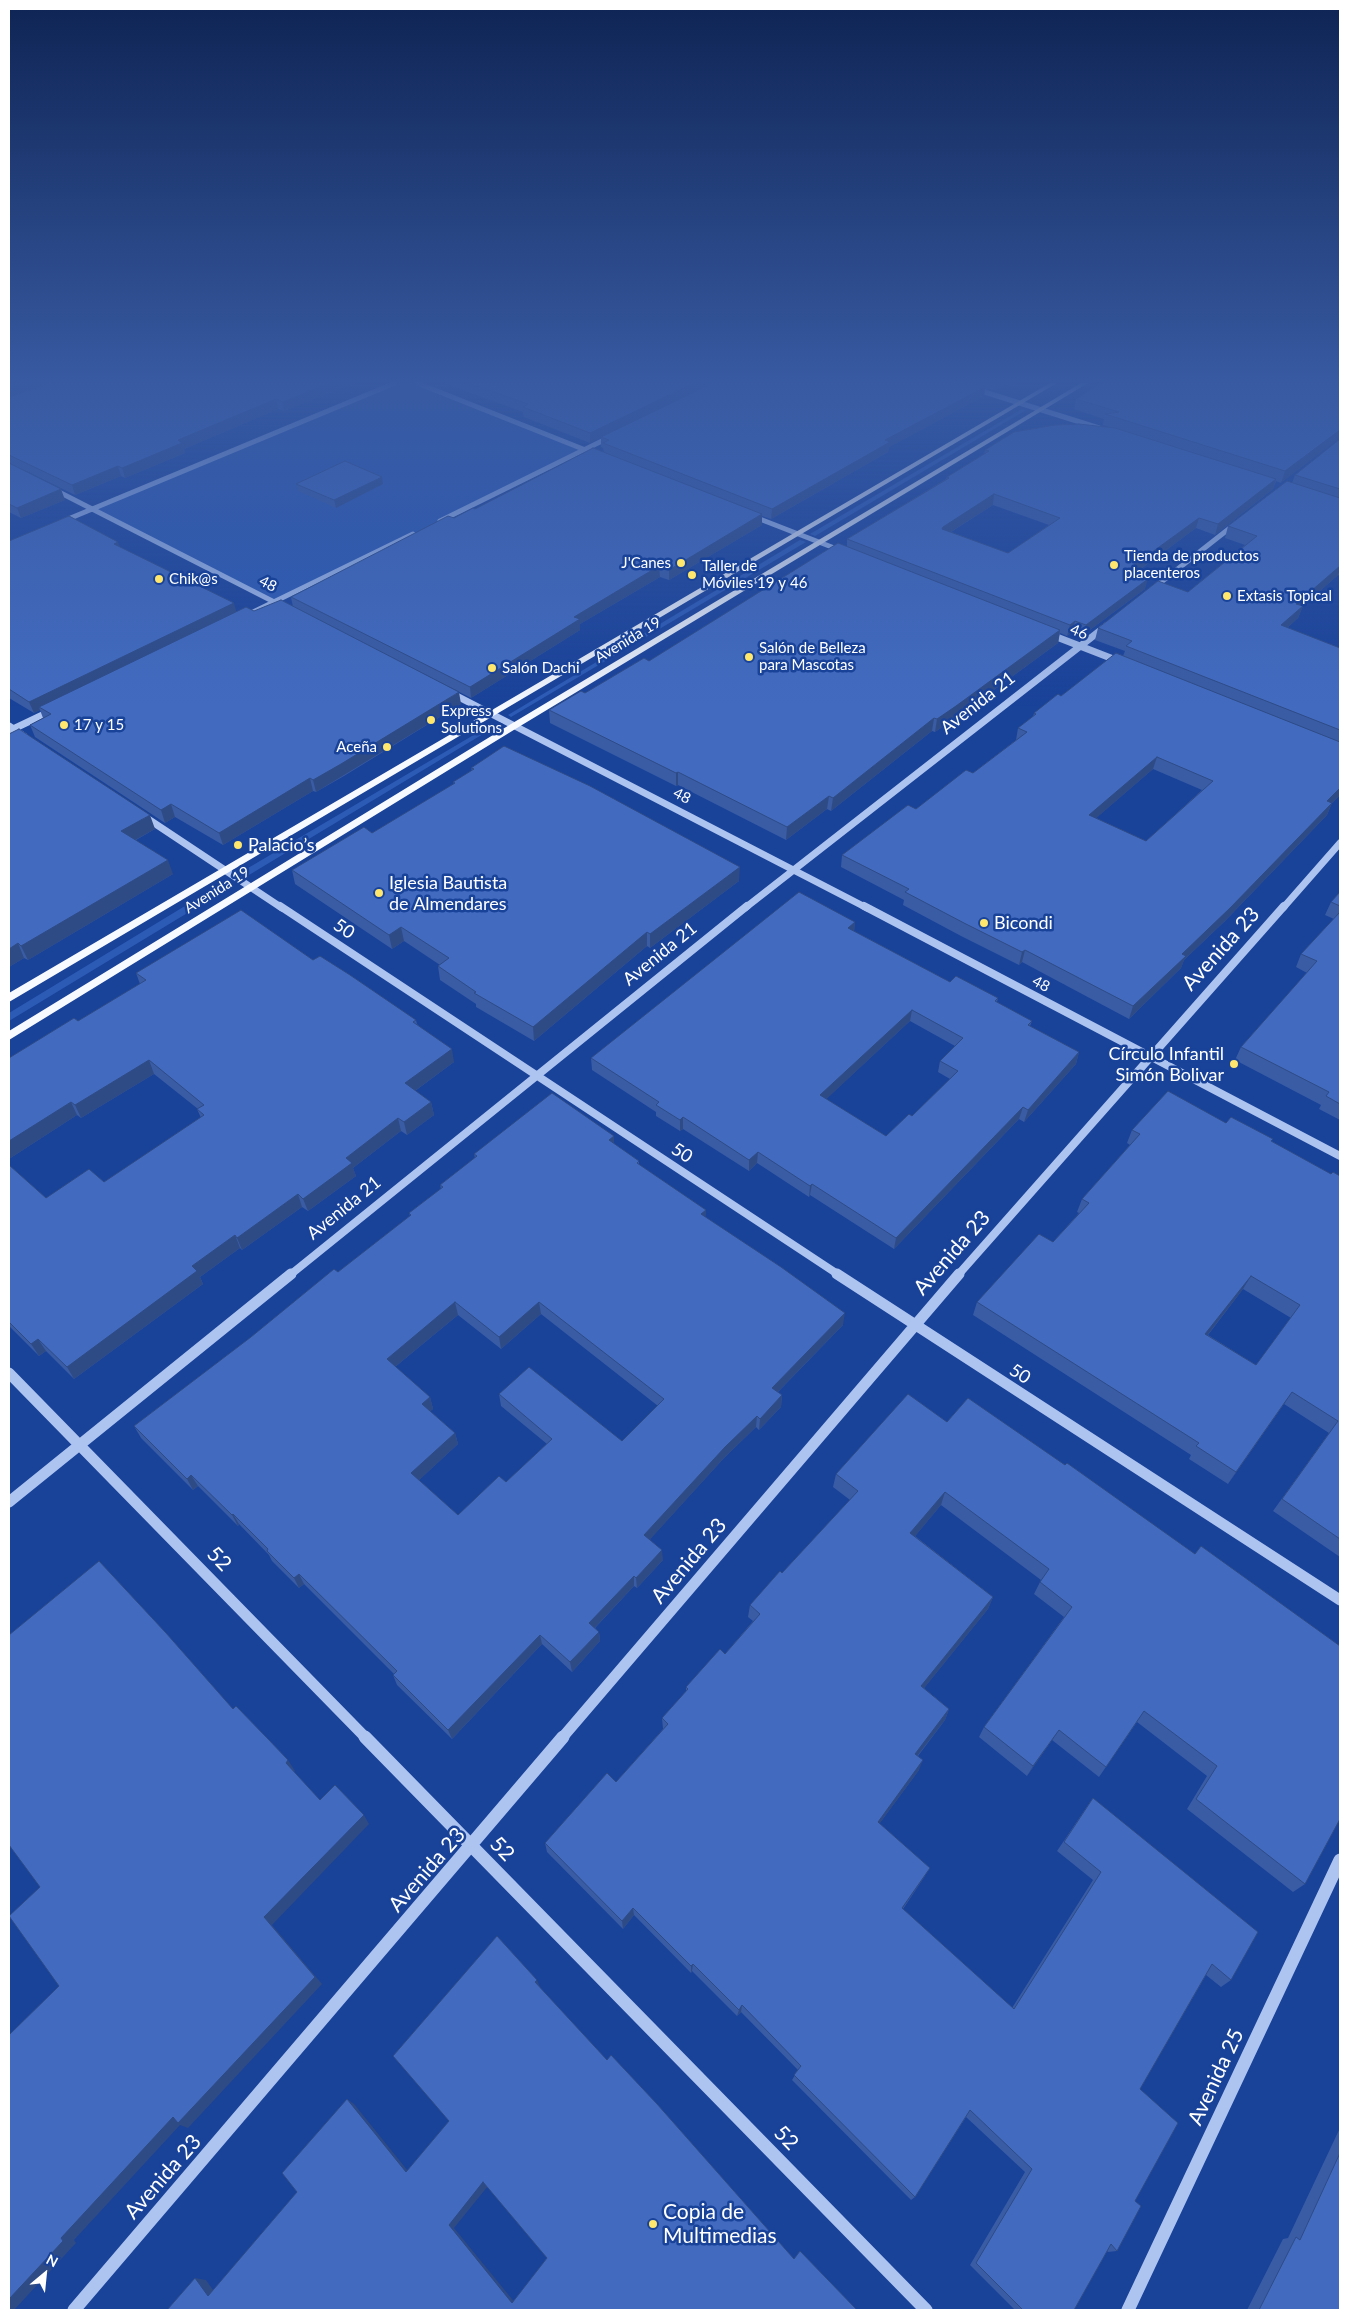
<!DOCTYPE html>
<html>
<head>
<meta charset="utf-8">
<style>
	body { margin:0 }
	#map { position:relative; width:1349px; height:2319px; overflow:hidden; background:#194299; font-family:Lato,sans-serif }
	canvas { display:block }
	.frame { position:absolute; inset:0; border:10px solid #fff; pointer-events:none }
	.north { position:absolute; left:20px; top:2249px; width:50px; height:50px; -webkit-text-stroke:4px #194299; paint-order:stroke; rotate:28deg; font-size:14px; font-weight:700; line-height:20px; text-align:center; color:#fff }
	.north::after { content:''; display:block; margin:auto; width:18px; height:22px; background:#fff; clip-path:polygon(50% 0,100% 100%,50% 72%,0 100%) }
</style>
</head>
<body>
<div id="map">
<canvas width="1349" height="2319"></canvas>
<div class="frame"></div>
<div class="north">N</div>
</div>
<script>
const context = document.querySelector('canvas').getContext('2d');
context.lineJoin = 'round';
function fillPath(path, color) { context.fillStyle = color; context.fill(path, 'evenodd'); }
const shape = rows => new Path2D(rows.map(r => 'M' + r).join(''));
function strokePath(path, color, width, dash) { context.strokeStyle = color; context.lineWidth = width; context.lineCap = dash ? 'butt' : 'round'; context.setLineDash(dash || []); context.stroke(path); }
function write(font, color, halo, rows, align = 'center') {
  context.font = font + ' Lato,sans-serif'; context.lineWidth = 5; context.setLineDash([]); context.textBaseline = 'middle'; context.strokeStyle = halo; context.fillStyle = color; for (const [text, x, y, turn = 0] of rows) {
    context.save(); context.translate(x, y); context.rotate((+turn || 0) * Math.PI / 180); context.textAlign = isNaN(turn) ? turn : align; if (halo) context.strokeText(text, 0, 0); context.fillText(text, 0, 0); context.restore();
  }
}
fillPath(shape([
	[395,383,417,383,586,450,273,602,92,509],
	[1022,409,1026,410,815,536,810,534],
	[800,540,806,542,511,717,508,715],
	[494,723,498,725,249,875,243,871],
	[226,881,232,886,9,1021,9,1013]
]), '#2c5bb6');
strokePath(shape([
	[417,383,598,455],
	[956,383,1099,428],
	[53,489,284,607],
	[752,516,842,551],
	[440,521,610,437],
	[61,522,395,383],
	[1151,590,1235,524],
	[247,615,413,534]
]), '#adc4f1', 5);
strokePath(shape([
	[1049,634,1121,662],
	[449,692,867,908],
	[9,726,25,737],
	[9,731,51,711],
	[142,815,282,908],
	[745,908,1106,626],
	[1283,908,1340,843]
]), '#adc4f1', 7);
strokePath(shape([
	[280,906,839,1275],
	[864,906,1340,1156],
	[290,1275,747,906],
	[958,1275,1284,906]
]), '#adc4f1', 8);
strokePath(shape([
	[837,1274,1340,1600],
	[9,1373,366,1738],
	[9,1502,291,1274],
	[562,1738,959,1274]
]), '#adc4f1', 11);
strokePath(shape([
	[365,1737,926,2310],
	[74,2310,563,1737],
	[1128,2310,1340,1860]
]), '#adc4f1', 13);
fillPath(shape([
	[1050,383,1057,383,9,1002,9,993,1050,383],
	[1081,383,1088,383,517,728,9,1040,9,1031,511,724,1081,383]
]), '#f7faff');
fillPath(shape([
	[9,383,355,383,284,411,278,409,184,449,185,453,125,478,121,476,75,495,22,469,65,500,21,518,9,512],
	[443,383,1015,383,1010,386,1006,385,995,391,985,388,984,396,889,447,888,452,771,519,762,516,762,525,669,580,660,577,580,624,580,630,471,698,416,670,461,704,344,776,316,792,313,791,223,845,175,817,165,823,35,737,30,725,43,718,40,710,34,713,9,698,9,541,120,547,236,612,254,611,293,607,291,597,454,518,475,509,604,452,603,448,601,447,601,437,590,443,524,417,523,412],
	[1340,383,1281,483,1276,481,1273,489,1215,535,1196,528,1134,574,1145,589,1083,635,1073,631,1067,636,1060,633,1058,643,954,719,935,732,932,731,831,811,827,809,786,840,678,785,676,786,550,723,549,710,585,693,649,661,847,546,847,539,946,479,947,477,984,454,985,450,1108,427,1103,425,1104,419,1074,409,1076,399],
	[993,505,1049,525,1008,553,951,532],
	[1340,439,1340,576,1338,575,1303,606,1298,618,1287,628,1340,648,1340,795,1332,803,1327,815,1225,921,1184,960,1181,968,1129,1019,1022,962,1019,965,961,936,903,905,904,900,841,867,842,855,973,773,1016,740,1018,728,1033,717,1034,713,1123,656,1125,651,1095,640,1098,628,1188,592,1245,545,1225,538,1228,526,1292,483,1295,475],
	[1153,769,1202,790,1146,841,1096,818],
	[296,484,383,484,336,508,298,491],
	[9,734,155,829,136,840,173,874,28,960,24,958,9,967],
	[471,768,739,881,650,948,647,946,534,1041,476,1007,476,1004,440,980,438,966,440,965,404,941,392,949,295,884,292,870,372,833,454,784,453,782,472,771],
	[1340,892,1340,1120,1319,1109,1321,1105,1235,1060,1241,1047,1307,973,1296,967,1301,954,1334,919,1325,915,1331,902],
	[855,922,854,931,950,982,998,998,997,1002,1032,1021,1030,1026,1079,1052,1076,1064,1024,1122,1019,1119,894,1249,810,1195,809,1197,757,1163,749,1171,683,1129,680,1131,656,1116,656,1112,592,1070,591,1058],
	[910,1021,955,1046,940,1061,938,1072,950,1079,912,1116,886,1136,826,1099],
	[313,960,416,1020,417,1024,454,1062,415,1091,431,1102,434,1115,407,1135,401,1131,353,1168,356,1176,308,1211,302,1207,242,1250,240,1248,200,1277,203,1284,74,1379,46,1351,39,1356,9,1326,9,1165,46,1198,104,1182,201,1118,197,1109,198,1109,154,1074,81,1118,77,1115,9,1159,9,1058,78,1021,140,984,136,973],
	[1226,1123,1273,1139,1271,1142,1331,1174,1340,1176,1340,1557,1273,1511,1329,1433,1284,1404,1228,1484,1189,1459,1191,1455,973,1315,977,1302,1053,1242,1079,1213,1077,1212,1082,1199,1130,1145,1127,1143,1132,1130],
	[1243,1289,1291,1318,1256,1365,1208,1335],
	[614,1136,614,1144,639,1161,639,1165,706,1210,705,1217,843,1325,778,1392,782,1395,781,1407,759,1430,756,1427,724,1458,650,1539,663,1560,637,1588,634,1586,595,1628,599,1632,600,1641,572,1672,542,1644,452,1739,397,1685,393,1675,394,1674,304,1584,299,1588,272,1561,269,1555,239,1524,238,1526,198,1486,193,1490,141,1438,134,1426,338,1272,410,1216,409,1213,441,1189,440,1185,475,1158,474,1154],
	[541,1314,658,1406,622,1441,499,1394,501,1406,547,1444,506,1482,458,1515,419,1480,458,1444,455,1433,430,1411,433,1409,430,1397,395,1367,458,1315,501,1349],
	[968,1398,1305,1884,1293,1892,1187,1809,1207,1776,1137,1722,1099,1777,1052,1740,1027,1776,979,1737,984,1727,1064,1617,1034,1594,1041,1580,941,1505,915,1536,993,1597,988,1609,924,1688,949,1709,945,1720,918,1756,919,1770,879,1824,925,1876,903,1909,1012,2008,1093,1880,1057,1851,1086,1808,1093,1798,1231,1980,1221,1987,1206,1975,1140,2089,1135,2201,1117,2251,1108,2252,1107,2251,1074,2310,1015,2310,970,2265,1025,2172,966,2117,915,2197,911,2200,792,2080,798,2070,741,2012,737,2016,692,1971,691,1973,634,1915,623,1929,547,1852,545,1843,616,1782,663,1729,662,1718,686,1692,686,1687,725,1654,753,1621,748,1617,750,1605,782,1573,850,1500,833,1487,836,1474,947,1422],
	[1340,2128,1340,2310,1247,2310,1283,2239,1288,2238]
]), '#395ca5');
fillPath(shape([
	[23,383,54,383,9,398,9,388],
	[329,383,355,383,284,411,283,402],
	[694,383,714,383,590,443,590,433],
	[996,383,1007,383,1006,385,995,391],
	[985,387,984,396,889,447,888,452,771,519,772,509,885,440],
	[276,399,278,409,184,449,185,453,125,478,122,468,178,440],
	[1340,430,1340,438,1281,483,1285,471],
	[118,466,121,476,75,495,72,485],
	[382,477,383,484,336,508,334,500],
	[1276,479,1273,489,1215,535,1218,524],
	[61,489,65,500,21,518,17,508],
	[994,494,993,505,941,538,943,527],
	[762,514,762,525,669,580,669,570],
	[1199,518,1196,528,1123,582,1126,571],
	[118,542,122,552,114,544],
	[659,566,660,577,580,624,580,630,471,698,470,687,574,617],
	[1340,566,1340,571,1338,575,1292,616,1296,604],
	[1148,579,1145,589,1083,635,1086,625],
	[234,603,237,614,39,707,40,710,34,713,29,702],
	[1303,606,1298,618,1277,637,1281,625],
	[1075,621,1073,631,1067,636,1070,625],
	[1060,630,1058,643,954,719,935,732,937,719],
	[459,692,461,704,316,792,313,780],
	[934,718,932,731,831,811,833,798],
	[1157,757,1153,769,1086,827,1089,815],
	[678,772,678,785,676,786,676,773],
	[310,778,313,791,223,845,219,833],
	[1340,788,1340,795,1322,813,1327,801],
	[829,796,827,809,786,840,787,827],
	[1332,803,1327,815,1225,921,1184,960,1181,968,1129,1019,1133,1006,1182,954],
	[171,804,175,817,165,823,161,810],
	[150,815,155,829,126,845,121,831],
	[168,860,173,874,28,960,21,946],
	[740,867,739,881,650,948,650,934],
	[855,922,854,934,848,928],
	[401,927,404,941,392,949,389,935],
	[647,932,647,946,534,1041,533,1027],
	[18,943,24,958,9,967,9,949],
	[1025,950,1022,962,1019,965,1022,952],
	[912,1010,910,1021,818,1107,820,1095],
	[452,1049,454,1062,408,1096,405,1083],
	[1079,1052,1076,1064,1024,1122,1028,1110],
	[149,1060,154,1074,81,1118,75,1105],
	[71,1102,77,1115,9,1159,9,1141],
	[431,1102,434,1115,407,1135,404,1122],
	[1023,1107,1019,1119,894,1249,896,1238],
	[683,1117,683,1129,680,1131,680,1120],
	[398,1118,401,1131,353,1168,356,1176,308,1211,303,1199,346,1158],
	[614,1136,614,1149,609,1140],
	[758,1152,757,1163,749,1171,749,1160],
	[812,1184,810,1195,809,1197,810,1186],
	[298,1194,302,1207,242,1250,237,1238],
	[706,1210,705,1223,701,1214],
	[235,1235,240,1248,200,1277,203,1284,74,1379,67,1367,192,1266],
	[1251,1276,1243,1289,1199,1346,1205,1334],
	[455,1302,458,1315,390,1371,387,1359],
	[539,1302,541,1314,501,1349,499,1337],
	[845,1313,843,1325,771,1399,772,1388],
	[38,1339,46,1351,39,1356,31,1344],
	[1292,1392,1284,1404,1228,1484,1236,1472],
	[782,1395,781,1407,759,1430,760,1419],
	[430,1397,433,1409,425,1416,422,1404],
	[757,1416,756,1427,724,1458,645,1545,644,1535,725,1447],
	[455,1433,458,1444,415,1484,411,1473],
	[191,1475,198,1486,193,1490,187,1479],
	[945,1492,941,1505,907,1546,910,1533],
	[233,1514,239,1524,238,1526,232,1515],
	[662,1550,663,1560,637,1588,636,1578],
	[299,1574,304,1584,299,1588,294,1578],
	[634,1576,634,1586,590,1633,589,1623],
	[993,1597,988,1609,917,1697,921,1686],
	[599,1632,600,1641,572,1672,570,1662],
	[540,1635,542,1644,452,1739,448,1730],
	[949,1709,945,1720,911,1764,915,1754],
	[1059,1730,1052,1740,1027,1776,1033,1766],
	[288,1760,295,1771,292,1773,286,1763],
	[923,1760,919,1770,874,1831,878,1822],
	[364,1815,369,1824,272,1925,322,1984,188,2128,180,2125,74,2240,76,2243,14,2310,9,2310,9,2299,61,2238,264,1917],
	[930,1868,925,1876,897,1916,902,1908],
	[633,1908,634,1915,623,1929,622,1921],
	[693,1964,692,1971,691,1973,691,1966],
	[537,1980,540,1987,538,1989,535,1982],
	[742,2005,741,2012,737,2016,739,2010],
	[347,2099,354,2104,412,2176,406,2172],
	[483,2182,488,2186,454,2228,516,2304,512,2303,449,2225],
	[195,2278,206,2280,218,2297,208,2296]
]), '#2e4b86');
const building = shape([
	[9,383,23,383,9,388,9,383],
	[50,383,329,383,283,402,276,399,178,440,182,443,122,468,118,466,72,485,9,455,9,397,50,383],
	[468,383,694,383,590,433,523,407,528,404,468,383],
	[713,383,972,383,985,387,885,440,890,442,772,509,603,443,609,440,601,437,713,383],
	[1101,383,1340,383,1340,430,1285,471,1105,414,1119,412,1076,399,1101,383],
	[1079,424,1115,428,1276,479,1218,524,1199,518,1126,571,1148,579,1086,625,1075,621,1070,625,847,539,949,478,947,477,989,451,985,450,1014,432,1055,425,1079,424],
	[994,494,1060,518,1008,553,942,529,943,527,994,494],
	[1340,439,1340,489,1295,475,1340,439],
	[593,448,762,514,669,570,659,566,574,617,580,619,470,687,291,597,448,516,454,518,473,508,475,509,593,448],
	[345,461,382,477,334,500,296,484,345,461],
	[9,463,61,489,17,508,9,504,9,463],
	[1287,481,1340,498,1340,566,1296,604,1303,606,1281,625,1340,648,1340,730,1126,646,1132,641,1098,628,1158,581,1188,592,1257,536,1228,526,1287,481],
	[69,516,118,542,114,544,234,603,29,702,9,689,9,541,69,516],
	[838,543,1060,630,956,706,937,719,934,718,833,798,829,796,787,827,678,772,676,773,549,710,581,691,585,693,644,658,649,661,838,543],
	[281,600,459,692,341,764,313,780,310,778,219,833,171,804,161,810,30,725,51,714,39,707,246,607,254,611,281,600],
	[1116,653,1340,742,1340,788,1327,801,1332,803,1230,908,1182,954,1186,956,1133,1006,1025,950,1022,952,964,923,905,892,909,889,842,855,900,811,908,805,916,809,966,770,973,773,1027,732,1018,728,1036,714,1034,713,1058,694,1061,696,1116,653],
	[1157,757,1213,781,1146,841,1089,815,1157,757],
	[19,729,150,815,121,831,168,860,21,946,18,943,9,949,9,734,19,729],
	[504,746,590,786,740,867,650,934,647,932,533,1027,474,993,476,992,438,966,449,958,401,927,389,935,292,870,364,827,372,833,455,783,453,782,474,769,471,768,504,746],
	[799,892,855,922,848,928,950,982,956,976,998,998,995,1001,1032,1021,1028,1025,1079,1052,1028,1110,1023,1107,896,1238,812,1184,810,1186,758,1152,749,1160,683,1117,680,1120,656,1105,659,1102,591,1058,799,892],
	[912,1010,963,1038,940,1061,958,1071,912,1116,909,1114,886,1136,820,1095,912,1010],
	[1340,892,1340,906,1331,902,1340,892],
	[241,910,313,960,320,956,350,975,416,1020,413,1022,452,1049,405,1083,431,1102,404,1122,398,1118,346,1158,352,1163,303,1199,298,1194,237,1238,235,1235,192,1266,197,1271,67,1367,38,1339,31,1344,9,1322,9,1165,46,1198,89,1169,104,1182,204,1115,197,1109,204,1105,149,1060,75,1105,71,1102,9,1141,9,1058,74,1018,78,1021,146,980,136,973,241,910],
	[1340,912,1340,1104,1326,1096,1329,1092,1241,1047,1317,961,1301,954,1340,912],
	[1168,1091,1226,1123,1231,1117,1273,1139,1271,1141,1331,1174,1333,1172,1340,1176,1340,1539,1282,1499,1338,1421,1292,1392,1236,1472,1196,1446,1199,1443,977,1302,1039,1234,1053,1242,1089,1203,1082,1199,1140,1134,1132,1130,1168,1091],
	[1251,1276,1300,1305,1256,1365,1205,1334,1251,1276],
	[552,1093,614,1136,609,1140,639,1161,637,1163,706,1210,701,1214,781,1267,845,1313,772,1388,782,1395,760,1419,757,1416,725,1447,644,1535,662,1550,636,1578,634,1576,589,1623,599,1632,570,1662,540,1635,448,1730,393,1675,397,1671,299,1574,294,1578,267,1551,268,1549,233,1514,232,1515,191,1475,187,1479,134,1426,251,1337,334,1269,338,1272,411,1215,409,1213,443,1187,440,1185,477,1156,474,1154,552,1093],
	[455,1302,499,1337,539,1302,664,1399,622,1441,529,1367,499,1394,552,1439,506,1482,499,1476,458,1515,411,1473,455,1433,422,1404,430,1397,387,1359,455,1302],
	[908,1394,947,1422,968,1398,1065,1465,1067,1463,1195,1554,1201,1546,1340,1646,1340,1819,1305,1884,1196,1799,1217,1766,1144,1711,1106,1767,1059,1730,1033,1766,984,1727,1072,1607,1040,1582,1049,1569,945,1492,910,1533,993,1597,921,1686,949,1709,915,1754,923,1760,878,1822,930,1868,902,1908,1014,2009,1101,1872,1064,1842,1093,1798,1258,1932,1231,1980,1212,1964,1140,2089,1178,2123,1135,2201,1141,2206,1117,2251,1111,2244,1074,2310,1023,2310,976,2263,1032,2169,970,2110,915,2197,794,2075,801,2066,742,2005,739,2010,693,1964,691,1966,633,1908,622,1921,545,1843,607,1773,616,1782,668,1724,662,1718,688,1689,686,1687,720,1649,725,1654,760,1614,750,1605,780,1571,782,1573,858,1491,836,1474,908,1394],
	[99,1561,166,1633,233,1709,236,1706,268,1739,288,1760,286,1763,320,1800,335,1785,364,1815,264,1917,315,1977,178,2123,173,2117,61,2238,63,2241,9,2299,9,2035,59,1986,9,1916,40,1887,9,1845,9,1635,99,1561],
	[497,1936,537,1980,535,1982,607,2060,611,2055,657,2104,794,2259,800,2251,857,2310,167,2310,195,2278,208,2296,297,2192,282,2173,347,2099,406,2172,449,2121,393,2056,497,1936],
	[483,2182,547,2258,512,2303,449,2225,483,2182],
	[1340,2153,1340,2310,1259,2310,1296,2237,1300,2240,1340,2153]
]);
fillPath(building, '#426bc0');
strokePath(building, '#2e4b86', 1);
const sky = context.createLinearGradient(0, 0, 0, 707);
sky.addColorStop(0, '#0e2454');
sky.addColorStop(0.54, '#385aa2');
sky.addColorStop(1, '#385aa200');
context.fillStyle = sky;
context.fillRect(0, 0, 1349, 707);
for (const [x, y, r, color] of [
	[681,563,5,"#ffe66d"],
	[1114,565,5,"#ffe66d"],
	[692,575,5,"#ffe66d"],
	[159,579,5,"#ffe66d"],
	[1227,596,5,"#ffe66d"],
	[749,657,5,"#ffe66d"],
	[492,668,5,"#ffe66d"],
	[431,720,5,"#ffe66d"],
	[64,725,5,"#ffe66d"],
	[387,747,5,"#ffe66d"],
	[238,845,5,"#ffe66d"],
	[379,893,5,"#ffe66d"],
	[984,923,5,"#ffe66d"],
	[1234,1064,5,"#ffe66d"],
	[653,2224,5,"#ffe66d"]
]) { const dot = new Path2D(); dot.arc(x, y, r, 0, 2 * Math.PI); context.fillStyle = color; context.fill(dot); strokePath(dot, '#194299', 2); }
write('15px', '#fff', '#194299', [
	["Tienda de productos",1124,556],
	["placenteros",1124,573],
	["J'Canes",671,563,"right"],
	["Taller de",702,566],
	["Móviles 19 y 46",702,583],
	["Chik@s",169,579],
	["Extasis Topical",1237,596],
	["Salón de Belleza",759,648],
	["para Mascotas",759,665],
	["Salón Dachi",502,668],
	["Express",441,711],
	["Solutions",441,728],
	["17 y 15",74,725],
	["Aceña",377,747,"right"]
], 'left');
write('15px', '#fff', '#194299', [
	["48",268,584,27],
	["46",1079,632,22],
	["Avenida 19",628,640,-31],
	["48",682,796,27],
	["Avenida 19",217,890,-32],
	["48",1041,984,28]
]);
write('18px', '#fff', '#194299', [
	["Avenida 21",978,703,-38],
	["50",344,929,34],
	["Avenida 21",660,954,-39],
	["50",682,1153,33],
	["Avenida 21",344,1208,-39],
	["50",1020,1374,33]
]);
write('18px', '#fff', '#194299', [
	["Palacio’s",248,845],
	["Iglesia Bautista",389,883],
	["de Almendares",389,904],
	["Bicondi",994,923],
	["Círculo Infantil",1224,1054,"right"],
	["Simón Bolivar",1224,1075,"right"]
], 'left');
write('21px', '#fff', '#194299', [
	["Avenida 23",1221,949,-48],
	["Avenida 23",952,1253,-49],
	["52",219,1559,46],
	["Avenida 23",689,1561,-50],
	["52",502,1849,46],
	["Avenida 23",427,1870,-49],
	["Avenida 25",1216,2077,-65],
	["52",786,2138,46],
	["Avenida 23",163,2177,-49]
]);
write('21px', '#fff', '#194299', [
	["Copia de",663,2212],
	["Multimedias",663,2236]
], 'left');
</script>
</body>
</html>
